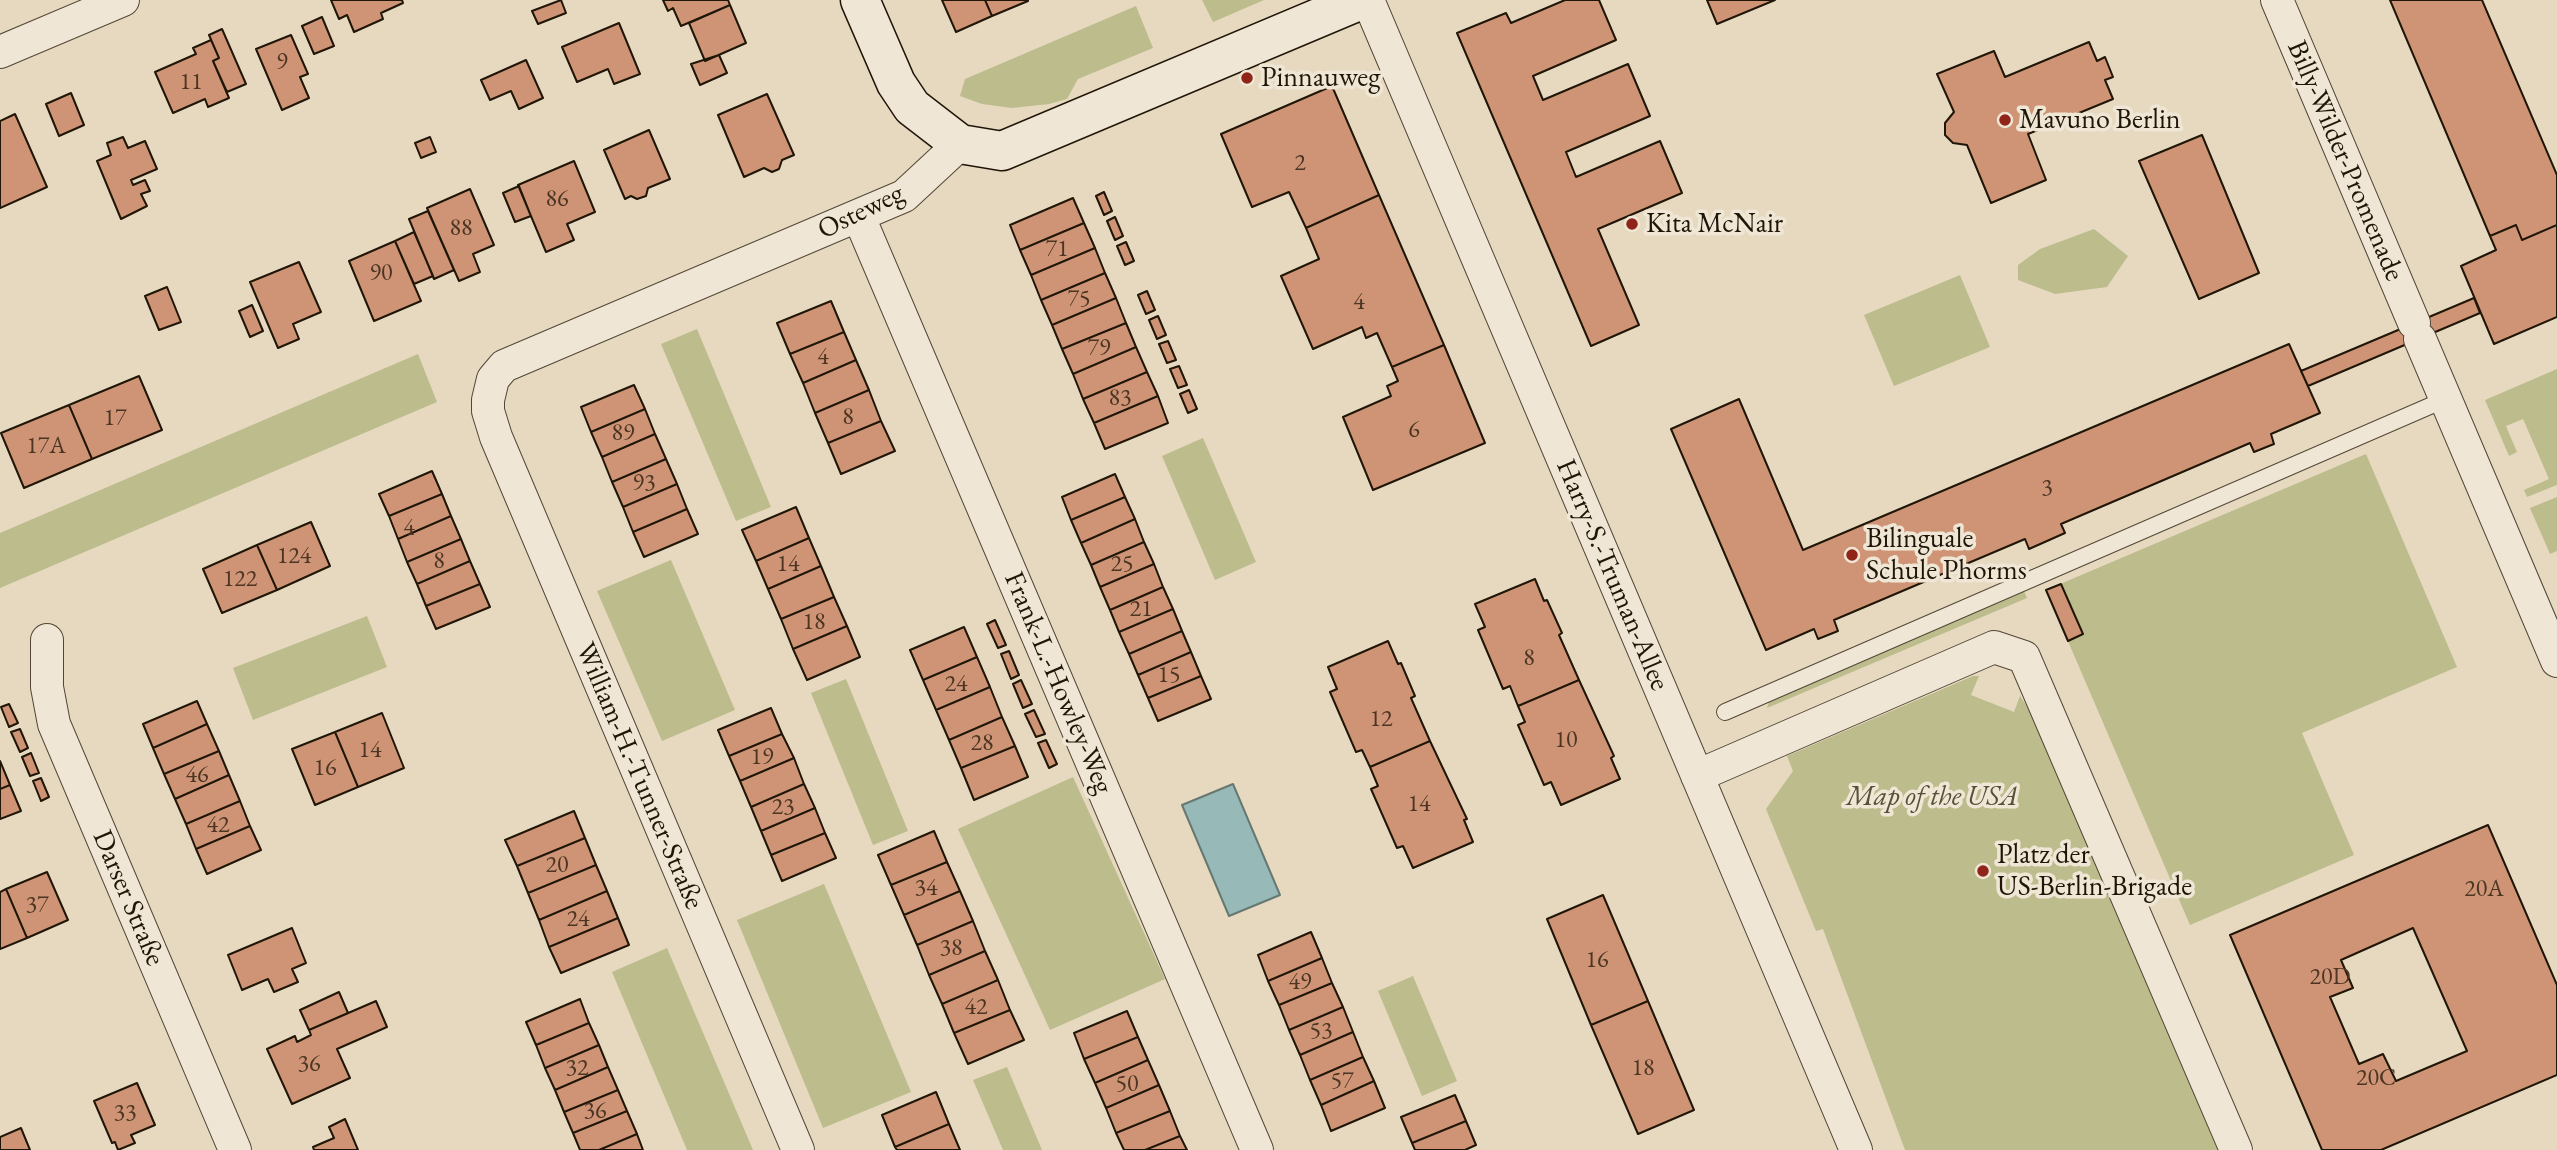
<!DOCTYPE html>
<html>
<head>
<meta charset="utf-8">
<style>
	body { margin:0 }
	canvas { display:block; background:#e6d9bf }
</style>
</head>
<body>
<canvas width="2557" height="1150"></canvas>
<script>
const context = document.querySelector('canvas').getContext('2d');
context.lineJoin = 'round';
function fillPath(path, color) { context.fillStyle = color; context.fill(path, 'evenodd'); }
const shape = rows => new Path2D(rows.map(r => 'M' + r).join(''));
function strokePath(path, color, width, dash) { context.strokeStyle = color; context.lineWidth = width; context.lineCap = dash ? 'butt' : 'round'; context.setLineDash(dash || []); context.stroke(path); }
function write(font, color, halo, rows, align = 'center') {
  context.font = font + ' "EB Garamond",serif'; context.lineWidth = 7; context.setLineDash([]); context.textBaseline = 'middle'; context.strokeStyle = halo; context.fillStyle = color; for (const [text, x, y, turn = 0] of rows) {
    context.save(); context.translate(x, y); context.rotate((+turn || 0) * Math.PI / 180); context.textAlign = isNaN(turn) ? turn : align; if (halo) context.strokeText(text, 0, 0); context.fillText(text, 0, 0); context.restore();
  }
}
fillPath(shape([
	[1202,0,1264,0,1213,22],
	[1136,6,1153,48,1078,79,1067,99,1049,104,1012,108,982,104,960,96,965,79],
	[2094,229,2128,256,2107,287,2055,294,2018,280,2018,265,2040,249],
	[1960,275,1990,347,1894,386,1864,315],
	[697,329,771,507,736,521,661,344],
	[418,354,437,402,0,588,0,533],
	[2557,369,2557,485,2527,497,2524,490,2549,479,2523,419,2506,426,2517,452,2509,456,2485,400],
	[1203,438,1256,562,1215,580,1162,456],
	[2366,454,2457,667,2302,733,2354,855,2190,925,2046,590],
	[2557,497,2557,551,2550,554,2530,508],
	[671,560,735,710,662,741,597,591],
	[2023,589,2027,598,1767,708,1770,698],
	[367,616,387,667,253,720,233,668],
	[1973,676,1979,676,1971,695,2014,712,2020,696,2030,711,2218,1150,1905,1150,1823,929,1816,931,1766,809,1793,771,1787,756],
	[846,679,908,831,873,845,811,693],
	[1073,777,1165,979,1050,1030,958,829],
	[824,884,911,1092,823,1128,737,920],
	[667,948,753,1150,687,1150,612,972],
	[1413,976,1457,1081,1422,1096,1378,991],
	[1007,1067,1042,1150,1003,1150,973,1080]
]), '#bdbc8c');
const water = shape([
	[1233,784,1280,895,1229,916,1182,805,1233,784]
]);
fillPath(water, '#97b9b7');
strokePath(water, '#677871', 2);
const building = shape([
	[331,0,402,0,403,3,381,13,383,19,354,32,347,15,339,19,331,0],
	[561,0,566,13,538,24,532,11,561,0],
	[663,0,728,0,730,5,681,26,673,8,668,11,663,0],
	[942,0,985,0,992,16,956,32,942,0],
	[985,0,1028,0,1028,1,992,16,985,0],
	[1565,0,1599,0,1616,40,1533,76,1543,100,1628,64,1650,116,1566,152,1576,177,1660,141,1682,193,1598,229,1639,325,1591,346,1457,33,1506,13,1511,23,1565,0],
	[1707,0,1775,0,1717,24,1707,0],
	[2390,0,2482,0,2557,175,2557,225,2522,240,2516,225,2490,236,2390,0],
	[730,5,746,43,705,61,689,23,730,5],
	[322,17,334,46,314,54,302,26,322,17],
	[619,23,640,74,614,84,608,69,577,82,562,47,619,23],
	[222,29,246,84,227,92,213,61,219,58,209,35,222,29],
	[291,35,308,74,300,77,309,98,282,110,256,49,291,35],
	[211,40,219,58,213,61,229,98,208,107,205,99,173,113,155,72,196,54,193,48,211,40],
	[2089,42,2097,61,2105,57,2113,77,2105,80,2113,99,2028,134,2046,180,1991,203,1967,145,1953,143,1945,135,1945,123,1954,112,1937,74,1994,51,2005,77,2089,42],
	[719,55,727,73,700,85,691,64,719,55],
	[526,60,543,98,519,109,511,91,490,100,481,80,526,60],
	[1332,86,1379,195,1306,228,1289,192,1252,207,1221,134,1332,86],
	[71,93,84,125,59,136,46,104,71,93],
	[767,94,794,155,782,160,779,169,772,172,764,168,744,177,718,115,767,94],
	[15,114,47,187,0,208,0,121,15,114],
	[649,130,670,179,648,188,646,196,637,199,631,196,625,199,604,150,649,130],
	[2202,135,2259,273,2199,299,2139,161,2202,135],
	[123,137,128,148,145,141,157,169,131,180,133,185,145,180,150,191,141,194,147,206,121,219,97,161,111,155,107,143,123,137],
	[430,137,436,152,421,158,415,143,430,137],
	[574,161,595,212,567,224,574,240,546,252,518,185,574,161],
	[519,186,531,216,515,222,503,193,519,186],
	[470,189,494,245,473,254,480,272,459,281,427,208,470,189],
	[1104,192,1112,211,1104,215,1096,196,1104,192],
	[1379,195,1444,345,1392,367,1377,333,1366,338,1362,327,1313,349,1281,276,1319,259,1306,228,1379,195],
	[1073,198,1084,223,1020,250,1010,225,1073,198],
	[428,211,454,270,434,279,409,219,428,211],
	[1115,217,1123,236,1115,240,1107,221,1115,217],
	[1084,223,1095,248,1031,275,1020,250,1084,223],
	[2516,225,2522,240,2557,225,2557,317,2494,344,2461,266,2496,250,2490,236,2516,225],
	[414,232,433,276,414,284,395,241,414,232],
	[395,241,421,301,374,321,349,261,395,241],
	[1126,242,1134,261,1125,265,1117,246,1126,242],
	[1095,248,1105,273,1041,300,1031,275,1095,248],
	[299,262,321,312,293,324,299,339,278,348,250,282,299,262],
	[1105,273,1116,298,1052,325,1041,300,1105,273],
	[167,287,181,322,159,330,145,296,167,287],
	[1147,291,1155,310,1146,314,1138,295,1147,291],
	[1116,298,1126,323,1062,349,1052,325,1116,298],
	[2474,298,2480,313,2308,386,2301,371,2474,298],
	[831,301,844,332,790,354,777,323,831,301],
	[252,305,263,331,250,337,239,311,252,305],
	[1158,316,1166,335,1157,339,1149,320,1158,316],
	[1126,323,1136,347,1073,374,1062,349,1126,323],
	[844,332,856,360,803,383,790,354,844,332],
	[1168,341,1176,360,1167,363,1159,344,1168,341],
	[2289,344,2320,413,2271,434,2274,444,2254,452,2250,443,2061,524,2065,533,2029,549,2025,539,1834,620,1838,631,1818,639,1814,629,1766,650,1671,429,1739,399,1803,550,2289,344],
	[1444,345,1485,443,1373,490,1343,417,1391,396,1387,386,1398,381,1392,367,1444,345],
	[1136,347,1147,372,1083,399,1073,374,1136,347],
	[856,360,869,390,815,413,803,383,856,360],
	[1179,366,1187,385,1178,388,1170,369,1179,366],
	[1147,372,1158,396,1094,423,1083,399,1147,372],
	[139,376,162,430,92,459,69,405,139,376],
	[634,385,645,409,591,432,581,407,634,385],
	[869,390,881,421,828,443,815,413,869,390],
	[1189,390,1197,409,1188,413,1180,394,1189,390],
	[1158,396,1168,423,1105,449,1094,423,1158,396],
	[69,405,92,459,24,488,1,433,69,405],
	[645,409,655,434,602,457,591,432,645,409],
	[881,421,895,451,841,474,828,443,881,421],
	[655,434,666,459,612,482,602,457,655,434],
	[666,459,677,484,623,507,612,482,666,459],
	[432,471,442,494,389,516,379,494,432,471],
	[1115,474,1125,497,1071,520,1062,497,1115,474],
	[677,484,687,509,633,532,623,507,677,484],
	[442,494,451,516,398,539,389,516,442,494],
	[1125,497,1135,519,1081,543,1071,520,1125,497],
	[796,507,809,538,756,561,742,530,796,507],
	[687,509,698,534,644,557,633,532,687,509],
	[451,516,461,539,407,562,398,539,451,516],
	[1135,519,1144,542,1091,565,1081,543,1135,519],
	[311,522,330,566,277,590,257,545,311,522],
	[809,538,821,566,768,589,756,561,809,538],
	[461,539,470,561,417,584,407,562,461,539],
	[1144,542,1154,564,1100,587,1091,565,1144,542],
	[257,545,277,590,222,613,203,569,257,545],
	[470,561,480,584,426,606,417,584,470,561],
	[1154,564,1163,587,1110,610,1100,587,1154,564],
	[821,566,834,597,781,619,768,589,821,566],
	[1535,579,1544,601,1547,600,1562,633,1559,635,1579,680,1518,706,1510,686,1503,689,1478,630,1485,627,1475,604,1535,579],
	[480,584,490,607,436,629,426,606,480,584],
	[2061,584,2083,634,2068,641,2046,590,2061,584],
	[1163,587,1173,609,1119,632,1110,610,1163,587],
	[834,597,847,626,793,649,781,619,834,597],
	[1173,609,1182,631,1129,654,1119,632,1173,609],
	[995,620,1006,645,998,648,987,624,995,620],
	[847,626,860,657,807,680,793,649,847,626],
	[964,627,977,657,923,680,910,650,964,627],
	[1182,631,1191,652,1138,675,1129,654,1182,631],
	[1388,641,1398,664,1401,663,1415,696,1411,698,1430,741,1370,767,1362,750,1356,752,1330,692,1337,689,1328,667,1388,641],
	[1009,651,1019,675,1011,679,1001,654,1009,651],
	[1191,652,1201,676,1148,698,1138,675,1191,652],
	[977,657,990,687,936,710,923,680,977,657],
	[1201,676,1211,699,1158,721,1148,698,1201,676],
	[1021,680,1032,704,1023,708,1013,684,1021,680],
	[1579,680,1614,756,1611,758,1620,779,1561,805,1551,782,1544,785,1518,725,1525,722,1518,706,1579,680],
	[990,687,1002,717,949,740,936,710,990,687],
	[197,701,207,724,153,748,143,724,197,701],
	[9,704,18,723,9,727,1,707,9,704],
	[771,708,782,734,729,756,718,730,771,708],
	[1034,710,1045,734,1036,737,1025,714,1034,710],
	[382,713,404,768,358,787,335,732,382,713],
	[1002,717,1015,746,961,768,949,740,1002,717],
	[207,724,219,751,164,774,153,748,207,724],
	[20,729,28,748,20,752,11,732,20,729],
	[335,732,358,787,315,805,292,749,335,732],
	[782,734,794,758,740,781,729,756,782,734],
	[1046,740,1057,764,1049,768,1038,743,1046,740],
	[1430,741,1467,819,1464,820,1473,842,1413,868,1403,846,1397,848,1371,789,1378,786,1370,767,1430,741],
	[1015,746,1028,777,974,800,961,768,1015,746],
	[219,751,229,775,175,799,164,774,219,751],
	[31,753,39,773,30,776,22,757,31,753],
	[794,758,804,784,751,807,740,781,794,758],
	[0,761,10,785,0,789,0,761],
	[229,775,240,801,186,824,175,799,229,775],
	[41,778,49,797,41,801,33,781,41,778],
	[804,784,815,808,761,831,751,807,804,784],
	[10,785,21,811,0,819,0,789,10,785],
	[240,801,250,826,196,849,186,824,240,801],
	[815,808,825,833,771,855,761,831,815,808],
	[574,811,585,838,517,866,505,840,574,811],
	[2488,825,2557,985,2557,1075,2381,1150,2322,1150,2230,935,2488,825],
	[2413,928,2467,1051,2396,1081,2383,1054,2359,1064,2330,997,2353,988,2341,960,2413,928],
	[250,826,261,850,207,874,196,849,250,826],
	[934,831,947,862,891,885,878,855,934,831],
	[825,833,836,858,782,881,771,855,825,833],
	[585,838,596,865,528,893,517,866,585,838],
	[947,862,960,891,904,915,891,885,947,862],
	[596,865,607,891,539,920,528,893,596,865],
	[47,872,68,920,27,938,6,889,47,872],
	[6,889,27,938,0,949,0,892,6,889],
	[607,891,618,918,549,947,539,920,607,891],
	[960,891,973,921,917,945,904,915,960,891],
	[1603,895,1648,1001,1591,1025,1547,919,1603,895],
	[618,918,629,945,561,973,549,947,618,918],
	[973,921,985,951,929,975,917,945,973,921],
	[292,928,306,963,292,969,298,982,274,992,268,979,242,990,228,955,292,928],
	[1311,932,1322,958,1268,981,1258,955,1311,932],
	[985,951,998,980,942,1004,929,975,985,951],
	[1322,958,1332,983,1279,1005,1268,981,1322,958],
	[998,980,1010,1010,954,1033,942,1004,998,980],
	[1332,983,1343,1007,1289,1030,1279,1005,1332,983],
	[339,992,348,1013,309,1030,300,1010,339,992],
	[580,999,589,1023,536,1045,526,1022,580,999],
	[376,1001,387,1027,337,1049,350,1078,292,1104,267,1049,295,1036,297,1042,311,1035,309,1030,376,1001],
	[1648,1001,1694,1110,1638,1134,1591,1025,1648,1001],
	[1343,1007,1353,1032,1300,1055,1289,1030,1343,1007],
	[1010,1010,1024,1040,968,1064,954,1033,1010,1010],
	[1127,1011,1138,1037,1084,1059,1074,1033,1127,1011],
	[589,1023,599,1045,545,1068,536,1045,589,1023],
	[1353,1032,1363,1057,1310,1080,1300,1055,1353,1032],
	[1138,1037,1148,1060,1095,1083,1084,1059,1138,1037],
	[599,1045,608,1067,555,1090,545,1068,599,1045],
	[1363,1057,1374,1081,1321,1105,1310,1080,1363,1057],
	[1148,1060,1159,1085,1106,1108,1095,1083,1148,1060],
	[608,1067,618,1090,564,1112,555,1090,608,1067],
	[1374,1081,1385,1108,1331,1131,1321,1105,1374,1081],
	[137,1083,155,1125,131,1135,135,1143,118,1150,115,1142,112,1143,94,1101,137,1083],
	[1159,1085,1170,1111,1116,1133,1106,1108,1159,1085],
	[618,1090,627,1111,573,1133,564,1112,618,1090],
	[936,1092,949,1124,895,1147,882,1115,936,1092],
	[1455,1095,1466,1121,1412,1143,1401,1117,1455,1095],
	[627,1111,637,1134,599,1150,580,1150,573,1133,627,1111],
	[1170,1111,1180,1136,1145,1150,1124,1150,1116,1133,1170,1111],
	[345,1119,358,1150,314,1150,313,1147,334,1138,329,1127,345,1119],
	[1466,1121,1476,1145,1465,1150,1415,1150,1412,1143,1466,1121],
	[949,1124,960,1150,897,1150,895,1147,949,1124],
	[21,1128,30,1150,0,1150,0,1137,21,1128],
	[637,1134,643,1150,599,1150,637,1134],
	[1180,1136,1187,1150,1145,1150,1180,1136]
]);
fillPath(building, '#ce9475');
strokePath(building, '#201608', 2);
const lane = shape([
	[1725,712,2446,399]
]);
const street = shape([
	[1368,0,1856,1150],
	[2277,0,2414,323],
	[0,52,123,0],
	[859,217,1257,1150],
	[2420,339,2557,661],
	[47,640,47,687,54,724,235,1150],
	[1697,776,1994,647,2024,657,2236,1150],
	[798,1150,496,437,488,411,488,400,493,379,504,366,904,196,960,144]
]);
const secondary = shape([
	[860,0,896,83,912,107,960,144,1002,151,1361,0]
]);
strokePath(lane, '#524736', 18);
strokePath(street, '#524736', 34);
strokePath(secondary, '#201608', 41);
strokePath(lane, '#efe6d5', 16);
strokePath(street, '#efe6d5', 32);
strokePath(secondary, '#efe6d5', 38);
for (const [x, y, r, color] of [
	[1247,78,7,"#8f2418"],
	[2005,120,7,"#8f2418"],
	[1632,224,7,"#8f2418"],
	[1852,555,7,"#8f2418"],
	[1983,871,7,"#8f2418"]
]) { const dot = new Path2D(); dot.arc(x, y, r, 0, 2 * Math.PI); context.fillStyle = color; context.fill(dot); strokePath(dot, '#efe6d5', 2.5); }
write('24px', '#4c3623', null, [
	["9",282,62],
	["11",191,82],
	["2",1300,163],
	["86",557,199],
	["88",461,228],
	["71",1057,249],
	["90",381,273],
	["75",1079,299],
	["4",1359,302],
	["79",1099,348],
	["4",823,357],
	["83",1120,398],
	["8",848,417],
	["17",115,418],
	["6",1414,430],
	["89",623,433],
	["17A",46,446],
	["93",644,483],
	["3",2047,488],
	["4",409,528],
	["124",294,556],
	["8",439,561],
	["14",788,564],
	["25",1122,564],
	["122",240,579],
	["21",1141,609],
	["18",814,622],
	["8",1529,658],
	["15",1169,675],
	["24",956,684],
	["12",1381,719],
	["10",1566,740],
	["28",982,743],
	["14",370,750],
	["19",762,757],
	["16",325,768],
	["46",197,775],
	["14",1419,804],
	["23",783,807],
	["42",218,825],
	["20",557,865],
	["34",926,888],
	["20A",2484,889],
	["37",37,905],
	["24",578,919],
	["38",951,948],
	["16",1597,960],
	["20D",2330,977],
	["49",1300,982],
	["42",976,1007],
	["53",1321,1031],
	["36",309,1064],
	["32",577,1068],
	["18",1643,1068],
	["20C",2376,1078],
	["57",1342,1081],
	["50",1127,1084],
	["36",595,1111],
	["33",125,1113]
]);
write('28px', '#201608', '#efe6d5', [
	["Pinnauweg",1261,78],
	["Mavuno Berlin",2019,120],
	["Kita McNair",1646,224],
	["Bilinguale",1866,539],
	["Schule Phorms",1866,571],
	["Platz der",1997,855],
	["US-Berlin-Brigade",1997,887]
], 'left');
write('28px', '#201608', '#efe6d5', [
	["Billy-Wilder-Promenade",2345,161,67],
	["Osteweg",861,212,-26],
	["Harry-S.-Truman-Allee",1612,575,67],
	["Frank-L.-Howley-Weg",1058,683,67],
	["William-H.-Tunner-Straße",639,776,67],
	["Darser Straße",128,898,67]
]);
write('italic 28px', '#575036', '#efe6d5', [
	["Map of the USA",1932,797]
]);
</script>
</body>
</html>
